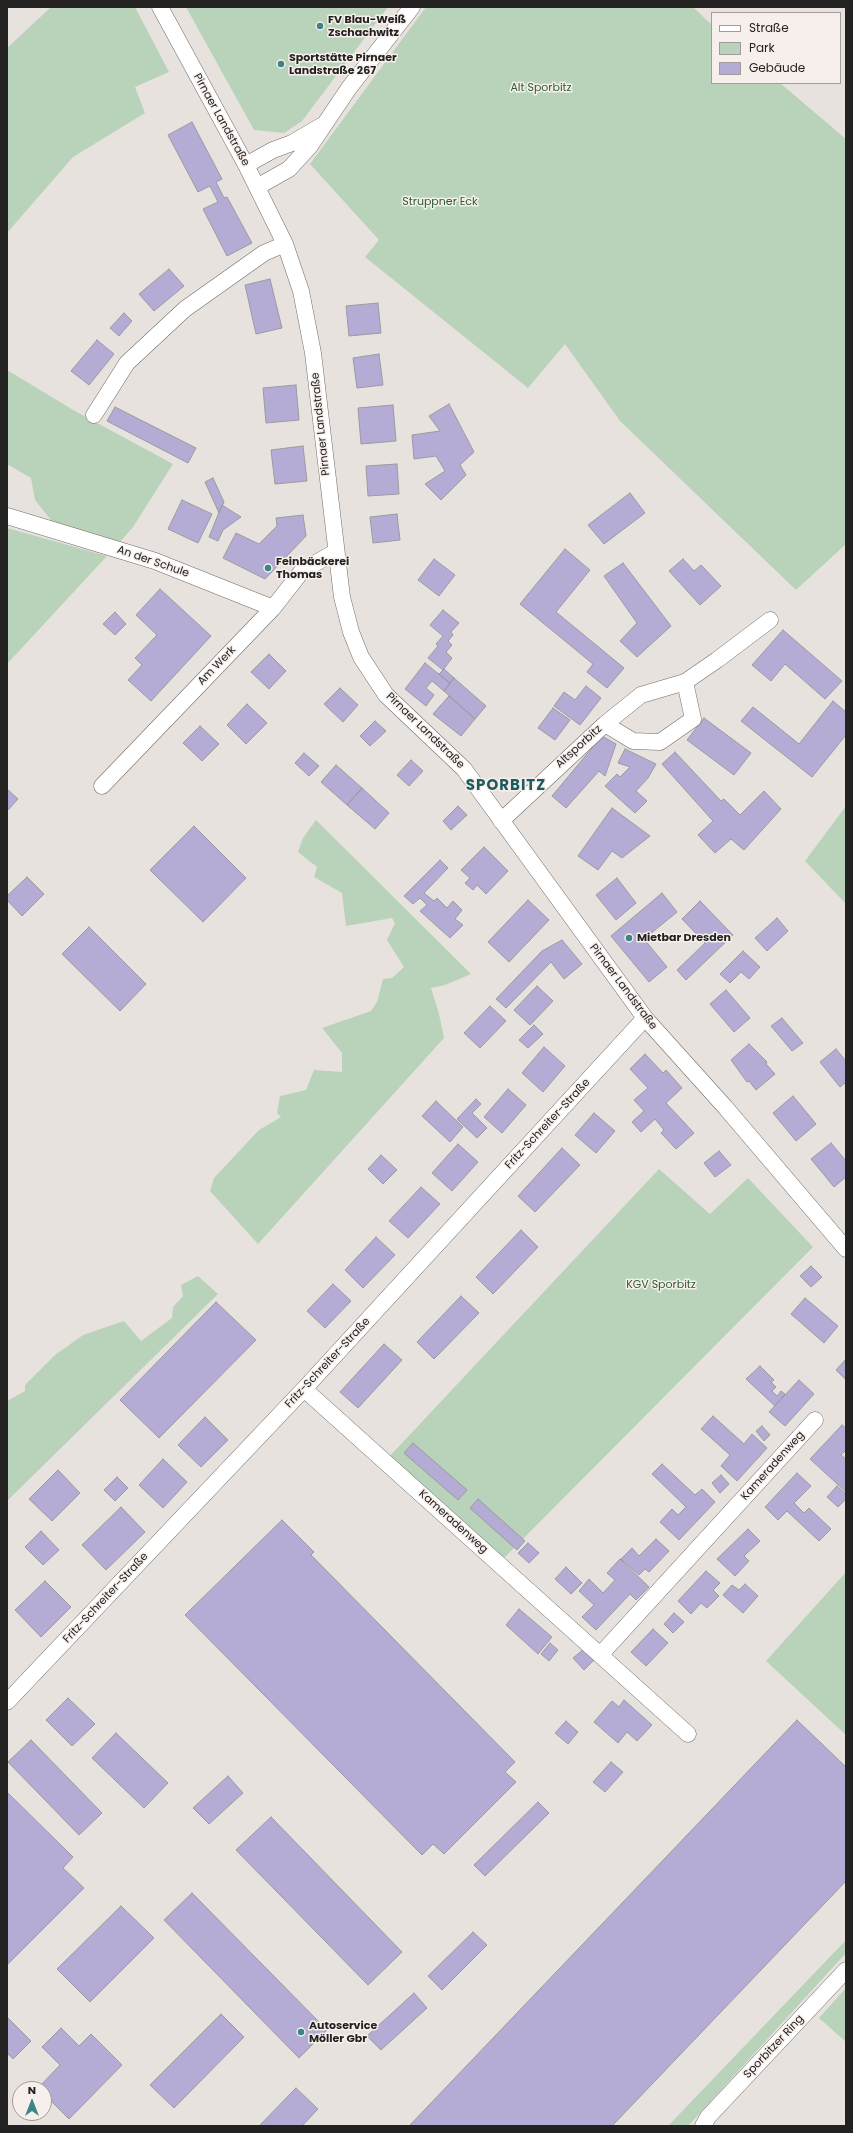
<!DOCTYPE html>
<html>
<head>
<meta charset="utf-8">
<style>
	body { margin:0 }
	#map { position:relative; width:853px; height:2133px; overflow:hidden; background:#e8e2de; font-family:Poppins,sans-serif }
	canvas { display:block }
	.frame { position:absolute; inset:0; border:8px solid #242220; pointer-events:none }
	.legend { position:absolute; left:711px; top:12px; width:130px; height:72px; box-sizing:border-box; background:#f6efeb; border:1px solid #a29d9a; margin:0; padding:5px 7px; list-style:none; font-size:12px; color:#242220 }
	.legend li { display:flex; align-items:center; gap:8px; height:20px }
	.legend b { width:20px; border:1px solid #a29d9a }
	.north { position:absolute; left:12px; top:2081px; width:40px; height:40px; box-sizing:border-box; background:#f6efeb; border:1px solid #a29d9a; border-radius:50%; rotate:0deg; font-size:11px; font-weight:700; line-height:16px; text-align:center; color:#242220 }
	.north::after { content:''; display:block; margin:auto; width:14px; height:18px; background:#3c8489; clip-path:polygon(50% 0,100% 100%,50% 72%,0 100%) }
</style>
</head>
<body>
<div id="map">
<canvas width="853" height="2133"></canvas>
<div class="frame"></div>
<ul class="legend">
<li><b style="height:5px;background:#fff"></b>Straße</li>
<li><b style="height:11px;background:#b8d3ba"></b>Park</li>
<li><b style="height:11px;background:#b4acd5"></b>Gebäude</li>
</ul>
<div class="north">N</div>
</div>
<script>
const context = document.querySelector('canvas').getContext('2d');
context.lineJoin = 'round';
function fillPath(path, color) { context.fillStyle = color; context.fill(path, 'evenodd'); }
const shape = rows => new Path2D(rows.map(r => 'M' + r).join(''));
function strokePath(path, color, width, dash) { context.strokeStyle = color; context.lineWidth = width; context.lineCap = dash ? 'butt' : 'round'; context.setLineDash(dash || []); context.stroke(path); }
function write(font, color, halo, rows, align = 'center') {
  context.font = font + ' Poppins,sans-serif'; context.lineWidth = 3; context.setLineDash([]); context.textBaseline = 'middle'; context.strokeStyle = halo; context.fillStyle = color; for (const [text, x, y, turn = 0] of rows) {
    context.save(); context.translate(x, y); context.rotate((+turn || 0) * Math.PI / 180); context.textAlign = isNaN(turn) ? turn : align; if (halo) context.strokeText(text, 0, 0); context.fillText(text, 0, 0); context.restore();
  }
}
fillPath(shape([
	[51,7,135,7,169,72,135,87,145,113,73,157,7,233,7,48],
	[186,7,388,7,302,121,284,133,254,130],
	[426,7,693,7,712,25,712,83,780,83,846,139,846,544,796,590,620,421,565,344,528,388,365,257,379,240,310,164],
	[7,370,75,411,173,464,133,527,120,542,54,524,35,500,31,478,7,464],
	[7,528,107,556,7,664],
	[846,806,846,904,805,861],
	[316,820,471,974,445,985,431,988,439,1014,444,1038,258,1244,210,1191,214,1178,259,1130,281,1117,277,1113,280,1096,306,1090,314,1070,342,1072,342,1053,322,1028,371,1011,377,1002,383,979,392,978,404,967,387,940,395,923,392,918,346,926,342,893,314,877,317,867,298,852,303,838],
	[659,1169,710,1214,748,1178,813,1247,501,1561,388,1458],
	[198,1276,218,1294,7,1501,7,1401,25,1391,25,1385,55,1355,83,1335,124,1321,141,1341,172,1318,173,1307,183,1296,181,1285],
	[846,1572,846,1735,766,1661],
	[846,1940,846,1953,688,2126,668,2126],
	[846,1988,846,2042,819,2018]
]), '#b8d3ba');
const building = shape([
	[192,122,222,179,216,182,224,198,227,197,252,243,227,256,203,209,218,202,210,186,198,192,168,135,192,122],
	[169,269,184,286,154,311,139,294,169,269],
	[270,279,282,328,256,334,245,285,270,279],
	[378,303,381,333,349,336,346,306,378,303],
	[124,313,132,321,119,336,110,328,124,313],
	[97,340,114,354,89,385,71,371,97,340],
	[379,354,383,385,357,388,353,358,379,354],
	[296,385,299,420,266,423,263,388,296,385],
	[449,404,474,452,460,465,466,475,441,500,425,484,445,471,436,456,414,459,412,435,440,431,429,416,449,404],
	[393,405,396,441,361,444,358,408,393,405],
	[115,407,196,448,188,463,107,421,115,407],
	[303,446,307,481,275,484,271,450,303,446],
	[397,464,399,494,368,496,366,466,397,464],
	[213,478,224,502,219,513,205,482,213,478],
	[630,493,645,513,604,544,588,525,630,493],
	[182,500,212,514,198,543,168,529,182,500],
	[222,505,241,517,223,530,218,541,209,537,222,505],
	[397,514,400,540,373,543,370,517,397,514],
	[303,515,306,536,265,579,223,558,236,533,259,544,277,526,276,518,303,515],
	[565,549,590,570,556,612,624,668,607,688,587,672,593,664,520,604,565,549],
	[434,559,455,575,439,596,418,580,434,559],
	[683,559,694,571,701,565,721,586,700,605,669,571,683,559],
	[623,563,671,626,637,657,620,641,637,623,604,576,623,563],
	[160,589,211,636,151,701,128,680,142,665,135,658,157,635,136,615,160,589],
	[443,610,459,623,451,632,453,635,448,641,452,645,446,652,452,658,443,670,428,658,438,646,436,644,443,636,430,625,443,610],
	[115,612,126,624,115,635,103,624,115,612],
	[783,630,842,681,825,699,785,664,771,681,752,665,783,630],
	[269,654,286,671,269,689,251,672,269,654],
	[425,663,450,683,444,691,432,681,426,688,434,695,426,706,405,689,425,663],
	[444,669,454,678,450,683,439,674,444,669],
	[454,678,486,706,475,719,444,691,454,678],
	[586,686,601,698,580,725,554,706,564,692,575,700,586,686],
	[340,688,358,705,343,722,324,704,340,688],
	[449,696,475,719,461,736,433,714,449,696],
	[833,701,846,712,846,735,812,777,741,721,753,707,799,744,833,701],
	[247,704,267,723,246,744,227,725,247,704],
	[553,708,570,720,555,740,538,728,553,708],
	[704,718,751,753,734,775,687,740,704,718],
	[375,721,386,731,370,746,360,736,375,721],
	[200,726,219,744,202,761,183,743,200,726],
	[602,736,616,744,605,776,599,771,566,808,552,796,602,736],
	[625,749,656,764,648,778,636,791,647,801,635,813,605,786,617,774,620,777,630,767,618,763,625,749],
	[675,752,721,801,724,799,740,815,764,791,781,809,744,850,731,839,715,853,698,835,713,821,662,764,675,752],
	[304,753,319,766,309,776,295,763,304,753],
	[411,760,423,771,409,786,397,775,411,760],
	[336,765,362,788,347,805,321,782,336,765],
	[362,788,389,813,375,829,347,805,362,788],
	[7,789,18,799,7,811,7,789],
	[458,806,467,815,451,830,443,821,458,806],
	[612,808,650,836,622,858,612,851,598,870,578,856,612,808],
	[194,826,246,878,203,922,150,870,194,826],
	[484,847,508,871,486,894,477,885,473,890,465,883,470,878,461,870,484,847],
	[440,860,448,868,424,893,434,901,437,898,447,908,453,901,462,910,455,919,463,925,450,938,420,911,427,905,420,898,413,904,404,896,440,860],
	[27,877,44,894,22,916,7,900,7,896,27,877],
	[617,878,636,903,616,920,596,895,617,878],
	[662,893,677,912,644,939,667,967,649,982,611,936,662,893],
	[528,900,549,920,509,962,488,942,528,900],
	[700,901,733,935,686,980,677,970,705,943,682,919,700,901],
	[777,918,788,931,767,951,755,938,777,918],
	[89,927,146,984,120,1011,62,954,89,927],
	[562,940,582,964,564,979,551,962,506,1008,496,999,542,951,562,940],
	[743,951,760,967,749,979,741,972,730,983,720,974,743,951],
	[537,986,553,1001,530,1025,514,1010,537,986],
	[726,990,750,1018,734,1032,710,1004,726,990],
	[490,1006,506,1021,480,1048,464,1033,490,1006],
	[782,1018,803,1043,792,1051,771,1026,782,1018],
	[534,1025,543,1034,528,1048,519,1040,534,1025],
	[749,1044,767,1062,766,1064,775,1074,756,1090,749,1081,747,1082,731,1060,749,1044],
	[544,1047,565,1066,543,1092,522,1073,544,1047],
	[836,1049,846,1061,846,1082,840,1087,820,1062,836,1049],
	[645,1054,663,1073,666,1070,682,1088,666,1103,694,1133,676,1149,661,1133,664,1130,655,1119,641,1132,632,1122,644,1111,634,1100,648,1088,630,1069,645,1054],
	[508,1089,526,1105,502,1133,484,1117,508,1089],
	[793,1096,816,1124,796,1141,773,1113,793,1096],
	[476,1099,481,1104,472,1113,487,1128,477,1138,457,1119,476,1099],
	[436,1101,463,1127,450,1142,422,1116,436,1101],
	[594,1113,615,1131,596,1153,575,1135,594,1113],
	[831,1143,846,1161,846,1177,834,1187,811,1159,831,1143],
	[458,1144,478,1162,452,1191,432,1173,458,1144],
	[562,1148,580,1165,535,1212,518,1196,562,1148],
	[719,1151,731,1165,715,1177,704,1163,719,1151],
	[381,1155,397,1170,383,1184,368,1169,381,1155],
	[421,1187,440,1204,408,1238,389,1221,421,1187],
	[521,1230,538,1247,493,1294,476,1277,521,1230],
	[376,1237,395,1255,363,1288,345,1270,376,1237],
	[811,1266,822,1277,811,1287,800,1276,811,1266],
	[333,1284,351,1301,325,1328,307,1311,333,1284],
	[461,1296,479,1313,434,1359,417,1342,461,1296],
	[805,1298,838,1326,824,1343,791,1314,805,1298],
	[216,1302,256,1340,159,1438,120,1400,216,1302],
	[384,1344,402,1360,358,1408,340,1392,384,1344],
	[846,1359,846,1380,836,1370,846,1359],
	[760,1366,774,1380,771,1382,776,1387,772,1391,777,1396,781,1391,785,1394,775,1406,746,1379,760,1366],
	[799,1380,814,1394,785,1426,769,1412,799,1380],
	[713,1416,744,1444,752,1434,767,1448,737,1481,721,1466,730,1455,701,1429,713,1416],
	[205,1417,228,1440,201,1467,178,1445,205,1417],
	[842,1425,846,1428,846,1450,841,1455,846,1459,846,1492,810,1459,842,1425],
	[762,1426,770,1435,764,1441,756,1431,762,1426],
	[413,1443,467,1490,458,1500,404,1453,413,1443],
	[163,1459,187,1482,163,1508,139,1485,163,1459],
	[662,1464,695,1495,702,1489,715,1502,679,1540,660,1522,672,1509,678,1515,686,1507,652,1474,662,1464],
	[58,1470,80,1493,52,1521,29,1499,58,1470],
	[797,1473,811,1486,794,1503,804,1513,809,1508,831,1529,819,1541,787,1511,778,1520,765,1507,797,1473],
	[721,1475,729,1484,720,1493,712,1483,721,1475],
	[117,1477,128,1488,115,1501,104,1490,117,1477],
	[837,1486,846,1494,846,1499,838,1507,827,1497,837,1486],
	[478,1499,525,1541,517,1550,470,1508,478,1499],
	[121,1507,145,1532,106,1570,82,1545,121,1507],
	[282,1520,314,1552,311,1555,515,1762,505,1772,516,1782,444,1854,433,1844,422,1855,185,1615,282,1520],
	[748,1529,760,1541,744,1556,749,1561,735,1576,717,1559,748,1529],
	[41,1531,59,1550,43,1565,25,1547,41,1531],
	[656,1539,669,1551,649,1572,645,1569,639,1575,621,1559,632,1548,639,1556,656,1539],
	[528,1543,539,1553,529,1563,518,1553,528,1543],
	[620,1559,649,1587,636,1600,630,1594,596,1630,582,1617,594,1605,579,1591,589,1579,603,1593,615,1580,607,1573,620,1559],
	[566,1567,582,1583,571,1594,555,1579,566,1567],
	[706,1571,720,1583,713,1590,719,1596,707,1608,701,1603,691,1614,678,1601,706,1571],
	[45,1581,71,1607,41,1637,15,1610,45,1581],
	[745,1584,758,1596,743,1613,723,1595,732,1585,739,1590,745,1584],
	[519,1609,552,1637,538,1654,506,1625,519,1609],
	[674,1613,684,1622,673,1633,664,1624,674,1613],
	[653,1629,668,1643,646,1666,631,1652,653,1629],
	[550,1643,558,1650,549,1661,541,1654,550,1643],
	[584,1649,594,1660,584,1670,573,1658,584,1649],
	[68,1698,95,1724,72,1746,46,1720,68,1698],
	[624,1700,652,1725,637,1741,627,1732,618,1743,594,1722,612,1701,619,1707,624,1700],
	[797,1720,846,1767,846,1881,612,2126,409,2126,797,1720],
	[566,1721,578,1732,568,1744,555,1733,566,1721],
	[116,1733,168,1783,144,1808,92,1758,116,1733],
	[31,1740,102,1813,79,1835,8,1762,31,1740],
	[611,1762,623,1772,605,1792,593,1782,611,1762],
	[228,1776,243,1793,209,1824,193,1808,228,1776],
	[7,1792,73,1857,63,1868,84,1888,7,1965,7,1792],
	[538,1802,549,1813,485,1876,474,1865,538,1802],
	[271,1817,402,1952,368,1985,236,1850,271,1817],
	[192,1893,327,2030,299,2058,164,1920,192,1893],
	[121,1906,154,1938,90,2002,57,1969,121,1906],
	[473,1932,487,1945,442,1990,428,1976,473,1932],
	[414,1993,427,2008,381,2050,367,2036,414,1993],
	[221,2014,244,2037,174,2108,150,2085,221,2014],
	[7,2017,31,2041,13,2059,7,2053,7,2017],
	[61,2028,79,2046,91,2034,122,2065,69,2119,44,2094,44,2089,38,2088,60,2065,42,2047,61,2028],
	[296,2088,318,2109,302,2126,259,2126,296,2088]
]);
fillPath(building, '#b4acd5');
strokePath(building, '#9b9aa0', 1);
const minor = shape([
	[160,7,246,165,285,244,301,291,313,353,342,597,351,632,361,657,386,695,464,769,645,1018,725,1107,846,1249],
	[246,165,273,150,292,143,321,126],
	[257,187,289,169,310,146,349,88,412,7],
	[94,415,127,363,185,309,264,253,285,244],
	[7,516,155,561,273,608],
	[605,724,633,741,660,742,693,719,685,682],
	[102,786,273,608,302,571,335,552],
	[501,821,605,724,641,695,685,682,717,660,770,620],
	[304,1389,688,1734],
	[601,1654,815,1420],
	[7,1702,304,1389,645,1018],
	[703,2126,708,2117,846,1970]
]);
strokePath(minor, '#706b67', 17);
strokePath(minor, '#fff', 16);
for (const [x, y, r, color] of [
	[320,26,4,"#3c8489"],
	[281,64,4,"#3c8489"],
	[268,568,4,"#3c8489"],
	[629,938,4,"#3c8489"],
	[301,2032,4,"#3c8489"]
]) { const dot = new Path2D(); dot.arc(x, y, r, 0, 2 * Math.PI); context.fillStyle = color; context.fill(dot); strokePath(dot, '#f6efeb', 1.5); }
write('bold 11px', '#242220', '#f6efeb', [
	["FV Blau-Weiß",328,20],
	["Zschachwitz",328,33],
	["Sportstätte Pirnaer",289,58],
	["Landstraße 267",289,71],
	["Feinbäckerei",276,562],
	["Thomas",276,575],
	["Mietbar Dresden",637,938],
	["Autoservice",309,2026],
	["Möller Gbr",309,2039]
], 'left');
write('11px', '#295c30', '#f6efeb', [
	["Alt Sporbitz",541,88],
	["Struppner Eck",440,202],
	["KGV Sporbitz",661,1285]
]);
write('11px', '#242220', '#f6efeb', [
	["Pirnaer Landstraße",221,120,61],
	["Pirnaer Landstraße",321,424,-96],
	["An der Schule",153,562,19],
	["Am Werk",217,666,-46],
	["Pirnaer Landstraße",425,731,44],
	["Altsporbitz",579,747,-42],
	["Pirnaer Landstraße",623,987,53],
	["Fritz-Schreiter-Straße",548,1124,-47],
	["Fritz-Schreiter-Straße",328,1363,-47],
	["Kameradenweg",773,1466,-48],
	["Kameradenweg",453,1522,42],
	["Fritz-Schreiter-Straße",106,1598,-47],
	["Sporbitzer Ring",774,2047,-47]
]);
context.letterSpacing = '1px';
write('bold 15px', '#1f5a5e', '#f6efeb', [
	["SPORBITZ",506,786]
]);
context.letterSpacing = '0px';
</script>
</body>
</html>
